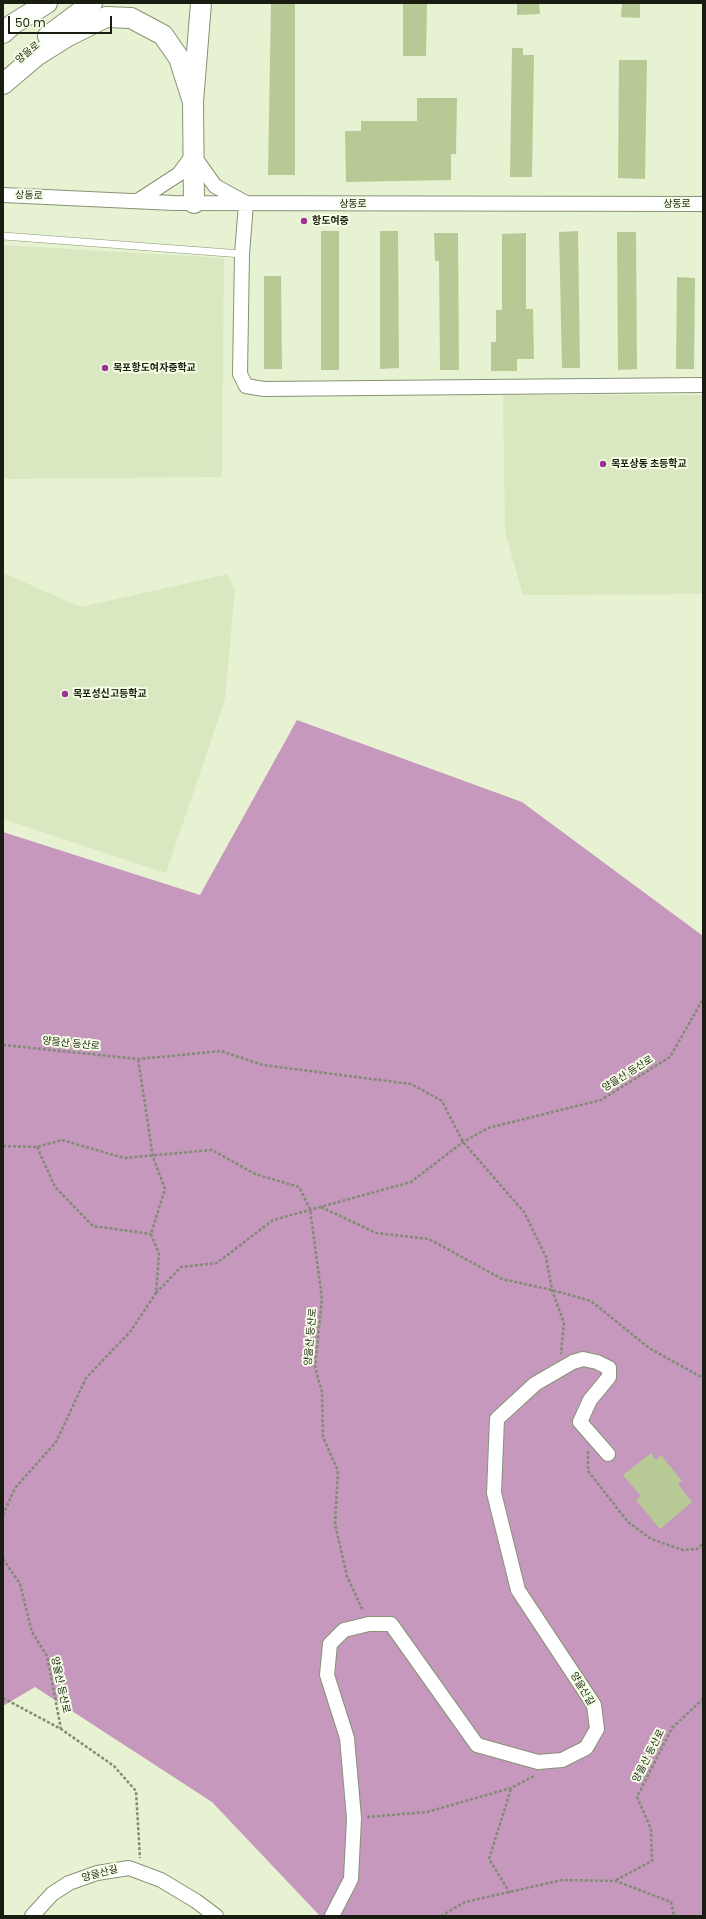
<!DOCTYPE html>
<html>
<head>
<meta charset="utf-8">
<style>
	body { margin:0 }
	#map { position:relative; width:706px; height:1919px; overflow:hidden; background:#e6f2d1; font-family:Poppins,sans-serif }
	canvas { display:block }
	.frame { position:absolute; inset:0; border:4px solid #191d11; pointer-events:none }
	.scale { position:absolute; left:8px; top:16px; width:104px; height:18px; box-sizing:border-box; border:2px solid #191d11; border-top:0; padding-left:5px; font-size:12px; line-height:14px; white-space:nowrap; color:#191d11; -webkit-text-stroke:3px #f4fee4; paint-order:stroke }
</style>
</head>
<body>
<div id="map">
<canvas width="706" height="1919"></canvas>
<div class="frame"></div>
<div class="scale">50 m</div>
</div>
<script>
const context = document.querySelector('canvas').getContext('2d');
context.lineJoin = 'round';
function fillPath(path, color) { context.fillStyle = color; context.fill(path, 'evenodd'); }
const shape = rows => new Path2D(rows.map(r => 'M' + r).join(''));
function strokePath(path, color, width, dash) { context.strokeStyle = color; context.lineWidth = width; context.lineCap = dash ? 'butt' : 'round'; context.setLineDash(dash || []); context.stroke(path); }
function write(font, color, halo, rows, align = 'center') {
  context.font = font + ' Poppins,"Noto Sans KR",sans-serif'; context.lineWidth = 4; context.setLineDash([]); context.textBaseline = 'middle'; context.strokeStyle = halo; context.fillStyle = color; for (const [text, x, y, turn = 0] of rows) {
    context.save(); context.translate(x, y); context.rotate((+turn || 0) * Math.PI / 180); context.textAlign = isNaN(turn) ? turn : align; if (halo) context.strokeText(text, 0, 0); context.fillText(text, 0, 0); context.restore();
  }
}
fillPath(shape([
	[3,245,224,258,222,477,3,479],
	[503,395,703,395,703,594,523,595,505,532],
	[3,573,81,607,228,574,235,591,225,699,166,873,3,819]
]), '#d9e8c0');
fillPath(shape([
	[297,720,522,802,703,936,703,1916,320,1916,212,1802,35,1687,3,1706,3,832,200,895]
]), '#c698be');
fillPath(shape([
	[271,3,295,3,295,175,268,175],
	[403,3,427,3,426,56,403,56],
	[517,3,539,3,540,14,517,15],
	[622,3,640,3,640,18,621,17],
	[512,48,523,48,523,55,534,55,532,177,510,177],
	[619,60,647,60,645,179,618,178],
	[417,98,457,98,456,154,451,154,451,180,346,182,345,131,361,131,361,121,417,121],
	[321,231,339,231,339,370,321,370],
	[380,231,398,231,399,368,380,369],
	[578,231,580,368,562,368,559,232],
	[617,232,636,232,637,369,618,370],
	[434,233,458,233,459,370,440,370,439,261,435,261],
	[526,233,526,309,533,309,534,359,517,359,517,371,491,371,491,342,496,342,496,310,502,310,502,234],
	[264,276,281,276,282,369,264,369],
	[677,277,695,278,694,369,676,369],
	[651,1453,656,1460,661,1455,682,1481,678,1484,692,1502,660,1529,636,1500,641,1496,623,1475]
]), '#b7ca95');
const lane = shape([
	[3,236,242,254]
]);
const street = shape([
	[3,195,174,203,703,204],
	[139,200,179,174,193,155,215,186,246,203],
	[246,204,242,254,240,374,246,386,264,389,703,385],
	[32,1916,52,1894,69,1883,97,1873,129,1868,161,1880,196,1901,216,1916],
	[332,1916,351,1879,354,1818,347,1738,327,1675,330,1644,344,1630,369,1624,391,1624,477,1745,538,1762,562,1760,586,1748,597,1729,594,1705,518,1590,494,1493,497,1419,535,1384,559,1370,573,1362,583,1359,597,1362,609,1368,609,1377,590,1400,580,1422,608,1454]
]);
const secondary = shape([
	[3,33,13,24,47,3],
	[48,36,92,3],
	[3,84,36,56,68,36,106,17,131,18,163,35,179,58,193,102],
	[194,203,193,102,201,3]
]);
strokePath(lane, '#889375', 8);
strokePath(street, '#889375', 16);
strokePath(secondary, '#889375', 22);
strokePath(shape([
	[3,1045,138,1059,221,1051,263,1065,411,1084,442,1101,463,1142,524,1212,546,1257,552,1290,564,1323,561,1354],
	[3,1146,37,1147,62,1140,124,1158,212,1150,255,1174,299,1187,310,1209,322,1299,315,1367,322,1392,323,1437,338,1471,335,1524,347,1576,363,1611],
	[37,1147,55,1187,93,1226,151,1234],
	[321,1207,376,1233,429,1239,502,1279,552,1290,591,1301,649,1348,703,1378],
	[156,1293,181,1267,217,1263,273,1220,411,1182,463,1142,488,1128,601,1100,670,1057,703,999],
	[588,1451,588,1471,628,1522,651,1539,683,1550,697,1549,703,1544],
	[3,1515,15,1488,56,1442,86,1378,130,1332,156,1293,159,1254,151,1234,165,1189,153,1157,138,1059],
	[3,1559,20,1584,32,1632,47,1656,61,1729],
	[3,1698,61,1729,114,1766,136,1791,140,1858],
	[367,1817,427,1812,511,1788,534,1776],
	[616,1880,652,1861,651,1829,637,1797,672,1728,703,1699],
	[510,1893,489,1859,511,1789],
	[441,1916,465,1902,562,1880,616,1881,671,1902,674,1916]
]), '#828b74', 2.5, [3, 2]);
strokePath(lane, '#fff', 7);
strokePath(street, '#fff', 14);
strokePath(secondary, '#fff', 20);
for (const [x, y, r, color] of [
	[304,221,4,"#9e3292"],
	[105,368,4,"#9e3292"],
	[603,464,4,"#9e3292"],
	[65,694,4,"#9e3292"]
]) { const dot = new Path2D(); dot.arc(x, y, r, 0, 2 * Math.PI); context.fillStyle = color; context.fill(dot); strokePath(dot, '#f4fee4', 1.5); }
write('10px', '#191d11', '#f4fee4', [
	["양을로",28,53,-40],
	["상동로",29,196,2],
	["상동로",353,204],
	["상동로",677,204],
	["양을산 등산로",71,1044,6],
	["양을산 등산로",628,1074,-32],
	["양을산 등산로",311,1337,-85],
	["양을산 등산로",60,1685,78],
	["양을산길",582,1689,59],
	["양을산 등산로",649,1756,-63],
	["양을산길",100,1874,-15]
]);
write('bold 10px', '#191d11', '#f4fee4', [
	["항도여중",312,221],
	["목포항도여자중학교",113,368],
	["목포상동 초등학교",611,464],
	["목포성신고등학교",73,694]
], 'left');
</script>
</body>
</html>
